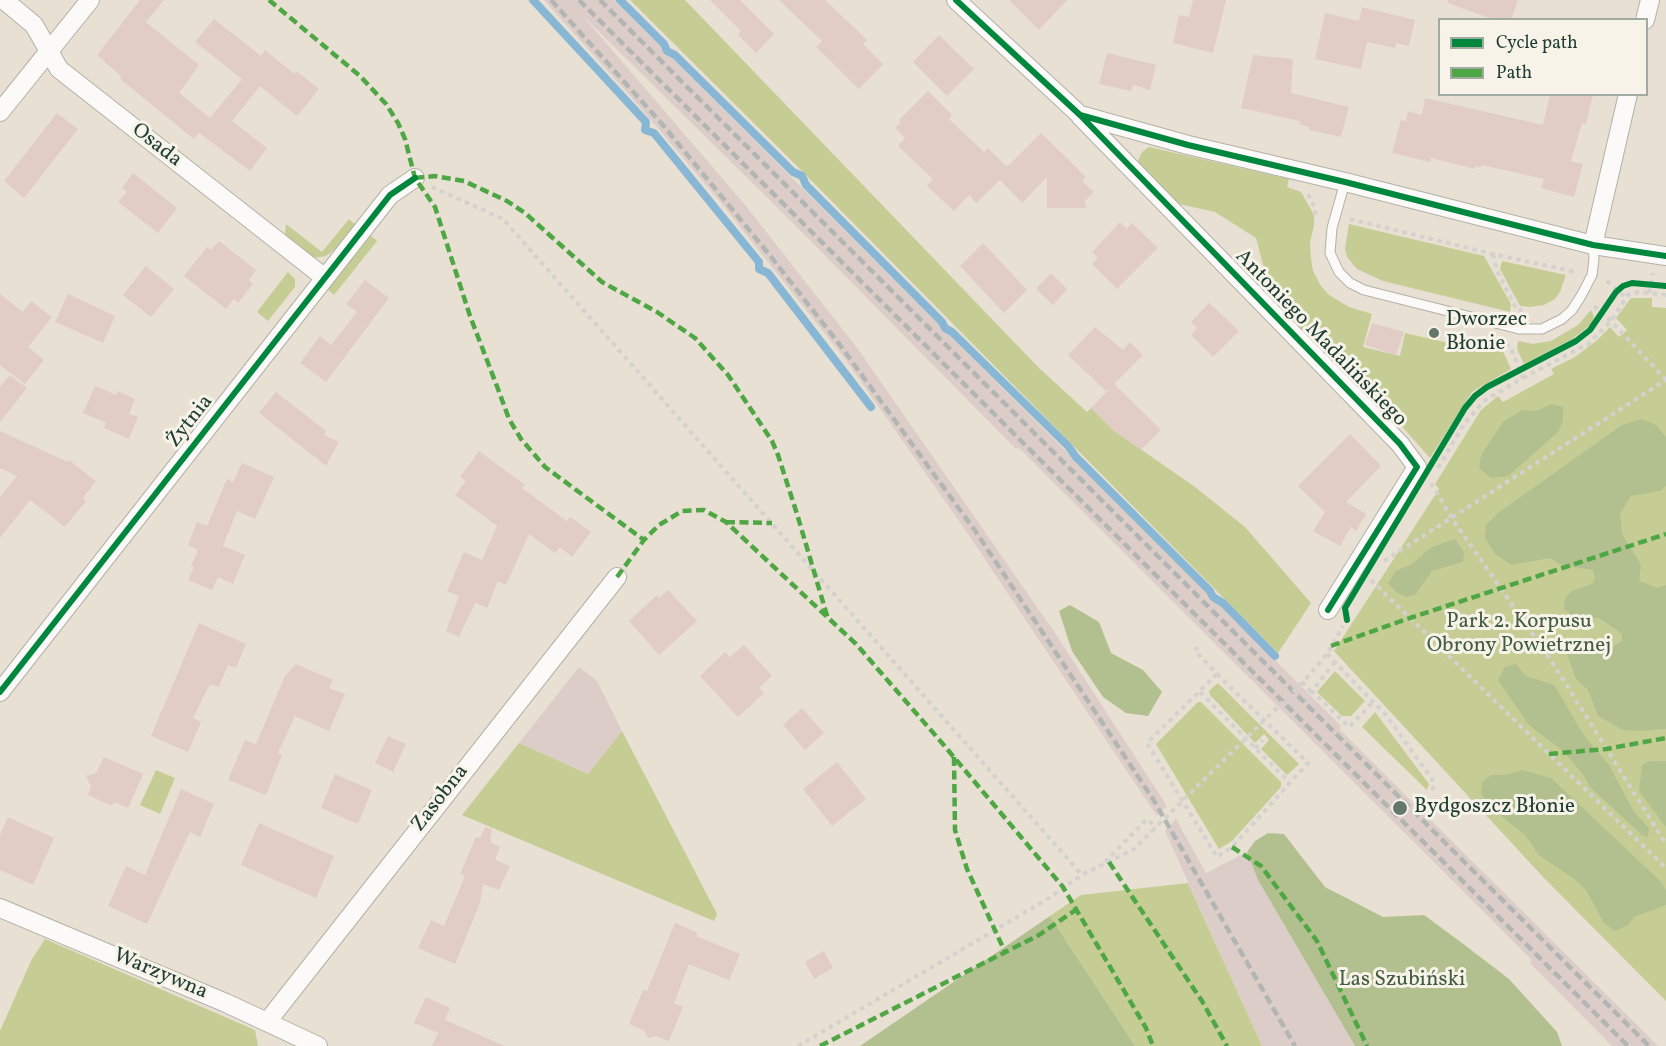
<!DOCTYPE html>
<html>
<head>
<meta charset="utf-8">
<style>
	body { margin:0 }
	#map { position:relative; width:1666px; height:1046px; overflow:hidden; background:#e8e0d2; font-family:Vollkorn,serif }
	canvas { display:block }
	.legend { position:absolute; left:1438px; top:18px; width:210px; height:78px; box-sizing:border-box; background:#f7f3e8; border:2px solid #a1aaa0; margin:0; padding:8px 10px; list-style:none; font-size:18px; color:#1f3d34 }
	.legend li { display:flex; align-items:center; gap:12px; height:30px }
	.legend b { width:30px; border:2px solid #a1aaa0 }
</style>
</head>
<body>
<div id="map">
<canvas width="1666" height="1046"></canvas>
<ul class="legend">
<li><b style="height:8px;background:#00873e"></b>Cycle path</li>
<li><b style="height:8px;background:#4fa644"></b>Path</li>
</ul>
</div>
<script>
const context = document.querySelector('canvas').getContext('2d');
context.lineJoin = 'round';
function fillPath(path, color) { context.fillStyle = color; context.fill(path, 'evenodd'); }
const shape = rows => new Path2D(rows.map(r => 'M' + r).join(''));
function strokePath(path, color, width, dash) { context.strokeStyle = color; context.lineWidth = width; context.lineCap = dash ? 'butt' : 'round'; context.setLineDash(dash || []); context.stroke(path); }
function write(font, color, halo, rows, align = 'center') {
  context.font = font + ' Vollkorn,serif'; context.lineWidth = 6; context.setLineDash([]); context.textBaseline = 'middle'; context.strokeStyle = halo; context.fillStyle = color; for (const [text, x, y, turn = 0] of rows) {
    context.save(); context.translate(x, y); context.rotate((+turn || 0) * Math.PI / 180); context.textAlign = isNaN(turn) ? turn : align; if (halo) context.strokeText(text, 0, 0); context.fillText(text, 0, 0); context.restore();
  }
}
fillPath(shape([
	[544,0,614,0,1341,726,1339,729,1658,1046,1612,1046,1530,963,1532,960,1018,447,1016,449,788,218,582,15,746,206,858,349,1055,633,1167,806,1157,816,966,531,845,359,718,199,632,98],
	[579,667,597,681,622,731,588,774,519,743],
	[1176,819,1206,873,1247,852,1258,880,1355,1046,1262,1046,1165,831]
]), '#dccdc9');
fillPath(shape([
	[630,0,685,0,1039,368,1087,412,1091,408,1113,430,1195,487,1245,527,1311,603,1278,653,792,161],
	[1149,147,1289,179,1287,187,1301,192,1314,215,1314,226,1310,242,1311,259,1313,271,1321,286,1329,295,1349,307,1372,314,1363,347,1400,356,1405,333,1449,343,1451,337,1502,349,1511,369,1472,392,1430,458,1358,377,1357,361,1322,351,1271,295,1256,238,1215,212,1179,204,1140,168,1138,161,1142,152],
	[349,219,356,225,340,245,326,256,314,258,310,256,285,236,286,224,322,252],
	[1349,224,1484,256,1511,304,1510,312,1383,281,1357,269,1347,257,1345,249],
	[370,235,377,241,334,295,327,289],
	[1502,261,1566,275,1560,292,1555,299,1544,305,1530,307,1520,306,1500,269],
	[288,272,295,279,295,287,268,321,257,312],
	[1631,298,1652,298,1652,307,1666,308,1666,1001,1544,878,1334,651,1439,489,1435,484,1481,410,1498,396,1503,402,1554,374,1551,369,1575,357,1596,341,1610,327,1619,337,1627,330,1616,318],
	[1591,310,1594,316,1592,323,1584,330,1572,339,1524,364,1517,349,1518,341,1533,344,1551,341,1578,325],
	[1335,671,1365,701,1351,716,1342,716,1317,692],
	[1218,683,1299,764,1287,775,1261,749,1269,740,1264,734,1255,743,1210,695,1209,691],
	[1198,702,1201,702,1281,782,1281,787,1232,841,1219,849,1156,744],
	[1375,712,1429,784,1427,790,1362,727],
	[622,731,717,914,714,921,462,815,519,743,588,774],
	[156,770,175,778,160,814,140,805],
	[1188,883,1262,1046,1135,1046,1050,916,1081,895],
	[45,939,255,1030,258,1046,0,1046,0,1031,31,961]
]), '#c5cd95');
fillPath(shape([
	[1552,404,1563,407,1563,422,1557,433,1508,476,1491,478,1479,468,1481,455,1503,422,1522,410,1536,411],
	[1642,419,1656,425,1666,437,1666,486,1660,491,1631,496,1620,514,1622,534,1641,565,1639,581,1658,588,1666,585,1666,729,1641,731,1623,730,1598,716,1588,690,1576,679,1567,654,1572,648,1589,641,1610,648,1622,641,1622,634,1599,618,1574,617,1564,609,1565,598,1572,591,1592,584,1595,578,1593,570,1561,565,1550,558,1511,565,1495,554,1485,538,1486,525,1498,513,1622,425],
	[1455,539,1464,552,1463,562,1432,571,1415,595,1406,597,1396,592,1388,583,1396,571,1412,564,1432,547],
	[1070,605,1099,622,1111,653,1143,670,1162,692,1148,716,1126,713,1103,697,1072,651,1059,611],
	[1516,664,1526,676,1554,685,1585,737,1609,765,1634,812,1649,828,1648,837,1642,835,1591,788,1582,773,1564,752,1529,725,1498,680,1505,667],
	[1650,761,1666,761,1666,827,1639,791,1642,765],
	[1522,770,1551,778,1659,880,1666,890,1666,905,1634,917,1628,925,1615,931,1604,923,1586,890,1573,878,1539,855,1525,835,1491,808,1481,794,1482,782,1491,775,1506,775],
	[1268,833,1284,834,1325,887,1383,917,1424,915,1462,943,1509,979,1557,1032,1562,1046,1355,1046,1258,880,1247,852,1255,841],
	[1050,916,1135,1046,860,1046]
]), '#b2c08f');
strokePath(shape([
	[533,0,646,122,645,130,654,133,759,262,759,269,768,273,871,407],
	[620,0,664,44,667,51,675,55,793,172,802,176,806,185,942,322,945,328,952,332,1068,446,1076,457,1210,591,1213,597,1223,603,1275,656]
]), '#87b7d4', 8);
fillPath(shape([
	[140,0,164,0,146,22,199,65,179,93,210,118,242,79,195,42,214,19,261,56,265,50,294,74,296,71,319,89,297,116,260,86,232,121,267,148,250,171,199,133,194,139,120,79,122,77,97,55],
	[710,0,740,0,774,34,756,53,738,35,741,31],
	[779,0,825,0,867,40,863,44,883,64,859,89,816,47,822,41],
	[1009,0,1067,0,1039,30],
	[1193,0,1226,0,1213,53,1173,43,1179,15,1189,17],
	[1448,0,1518,0,1511,20,1495,20,1448,3],
	[1362,7,1415,20,1409,46,1396,43,1395,48,1367,42,1361,69,1315,59,1325,13,1359,21],
	[939,35,974,69,947,96,913,62],
	[1107,53,1156,65,1150,90,1133,85,1131,91,1099,84],
	[1253,55,1293,59,1291,93,1349,107,1341,137,1309,130,1309,127,1299,124,1300,121,1241,108],
	[928,91,952,115,949,119,984,152,988,148,1007,167,1041,133,1086,177,1082,181,1094,192,1085,201,1086,208,1047,208,1047,177,1022,203,1000,180,976,203,969,195,954,211,927,186,933,179,898,146,905,138,895,128,901,122,899,120],
	[1550,94,1593,94,1586,124,1582,123,1571,161,1583,164,1574,197,1541,188,1544,179,1482,165,1481,168,1476,166,1475,169,1431,158,1430,162,1392,153,1401,120,1406,121,1408,111,1422,115,1425,98,1543,125],
	[57,113,78,129,24,198,4,181],
	[133,173,177,208,158,233,118,202,127,192,122,188],
	[1120,222,1127,229,1132,223,1158,248,1117,289,1092,264,1098,258,1092,252],
	[219,241,256,270,249,280,253,284,238,303,234,299,226,309,184,276,207,247,211,250],
	[983,243,1027,290,1004,313,960,266],
	[146,266,174,289,151,317,123,295],
	[1051,273,1067,289,1053,305,1036,289],
	[365,280,389,298,326,382,300,363,320,336,331,345,357,312,346,304],
	[0,294,23,312,31,301,52,317,28,347,44,360,25,384,0,365],
	[68,294,115,316,103,343,55,322],
	[1209,303,1239,331,1213,357,1191,335,1197,328,1191,322],
	[1372,323,1404,332,1396,355,1365,345],
	[1095,327,1123,350,1130,342,1143,355,1114,384,1161,430,1141,450,1113,430,1091,408,1113,385,1107,392,1068,355],
	[10,375,27,388,0,422,0,387],
	[95,386,116,395,118,391,135,399,129,414,138,417,129,439,104,428,106,423,83,413],
	[276,392,326,431,324,435,339,442,326,466,259,413],
	[0,431,68,462,69,460,96,481,83,498,86,501,65,527,30,500,0,538,0,497,17,476,0,468],
	[1350,434,1381,466,1346,502,1366,514,1356,531,1351,527,1340,546,1313,531,1325,512,1298,486],
	[479,451,525,485,522,488,567,521,570,517,591,532,572,557,560,547,555,553,529,534,506,585,498,581,487,608,475,603,459,637,446,631,459,596,447,591,464,552,482,560,497,526,455,495,466,481,460,477],
	[242,463,274,477,255,519,237,511,223,546,245,555,233,584,218,577,212,590,188,580,194,567,191,566,198,550,188,545,197,522,207,526,227,479,233,482],
	[668,590,697,621,659,655,629,621,657,595,659,598],
	[199,623,246,644,236,668,228,665,219,687,210,684,193,718,201,722,188,752,151,736],
	[744,645,772,676,759,688,764,693,738,717,700,676,725,652,730,657],
	[296,664,333,680,329,688,345,694,329,731,295,716,278,753,282,755,266,795,228,780,245,740,256,744,285,676],
	[802,708,824,733,805,750,783,725],
	[388,736,406,744,393,772,375,763],
	[104,757,143,774,128,808,114,802,112,806,88,795,91,786,86,776,96,773],
	[837,762,866,799,832,826,803,789],
	[335,774,372,790,358,824,321,808],
	[181,789,214,804,200,837,190,832,147,924,108,906,126,866,145,875],
	[8,817,54,838,33,885,0,870,0,834],
	[259,823,334,856,316,898,241,865],
	[485,827,492,829,490,842,500,847,495,860,510,866,499,890,483,884,480,903,455,964,418,948,431,920,444,926,465,876,460,874,476,837,480,838],
	[675,923,698,933,696,936,740,954,729,980,689,964,674,1003,683,1007,669,1041,656,1036,649,1038,643,1030,629,1024,643,990,647,991],
	[824,951,833,968,814,979,805,962],
	[426,997,450,1008,445,1020,505,1046,432,1046,438,1033,414,1023]
]), '#e1cdc6');
const lane = shape([
	[1345,182,1332,228,1330,253,1339,272,1350,283,1364,290,1519,329,1542,329,1562,319,1572,310,1581,296,1592,275,1594,259,1593,245]
]);
const street = shape([
	[4,0,34,25,59,69,325,278],
	[956,0,1080,115,1188,145,1345,182,1593,245,1666,256],
	[1645,20,1650,0],
	[0,112,90,0],
	[1080,116,1400,444,1417,467,1328,610],
	[1593,245,1628,94],
	[0,692,390,195,415,178],
	[0,908,226,1003,318,1046],
	[267,1022,617,577]
]);
strokePath(lane, '#b3b1a7', 11);
strokePath(street, '#b3b1a7', 20);
strokePath(shape([
	[432,187,503,219,1082,875],
	[1308,194,1315,208,1316,218],
	[1350,219,1493,254,1576,272],
	[1493,254,1497,271,1517,310,1522,310],
	[1607,281,1626,298],
	[1649,293,1653,273],
	[1594,306,1611,321,1666,380],
	[1523,378,1588,344,1611,321,1628,295,1638,292,1666,295],
	[1438,468,1464,424,1484,401,1523,378,1510,346,1496,343],
	[1431,483,1451,517,1554,665,1666,844],
	[1384,561,1666,380],
	[1371,580,1666,868],
	[1198,647,1195,651,1217,674],
	[1327,654,1386,715,1432,779,1434,786,1430,793],
	[1335,662,1312,691,1349,727,1374,701],
	[1217,674,1308,763,1232,847,1217,857,1147,743,1217,674],
	[1306,679,1327,654,1343,626],
	[1302,682,1311,692,1313,690],
	[1200,692,1289,782],
	[1255,746,1257,747,1263,740],
	[1105,862,1147,819,1156,827],
	[798,1046,1046,900,1082,875,1134,849,1152,831]
]), '#d3d2cf', 4, [4.5, 4.5]);
strokePath(lane, '#fcfaf8', 9);
strokePath(street, '#fcfaf8', 18);
strokePath(shape([
	[551,0,662,124,768,253,840,345,976,532,1153,799,1295,1046],
	[579,0,1628,1046],
	[600,0,1649,1046]
]), '#b2b5b2', 4.5, [9, 4.5]);
strokePath(shape([
	[1152,831,1306,679]
]), '#d3d2cf', 4, [4.5, 4.5]);
strokePath(shape([
	[269,0,360,76,386,104,398,123,405,139,415,178,435,207,470,316,498,389,509,419,521,439,545,467,644,540],
	[415,178,435,176,464,181,507,201,525,213,602,282,657,312,695,338,728,375,772,441,778,455,797,514,828,619],
	[726,522,772,523],
	[617,577,644,540,659,525,682,511,704,510,726,522,856,644,942,743,1063,887,1146,1028,1153,1046],
	[1331,646,1410,618,1666,534],
	[1549,754,1606,749,1666,738],
	[954,757,955,830,967,869,1005,952],
	[1232,847,1261,866,1317,941,1367,1046],
	[1109,862,1202,1001,1227,1046],
	[820,1046,1039,935,1077,909]
]), '#4fa644', 4.5, [9, 4.5]);
strokePath(shape([
	[956,0,1080,115,1188,145,1345,182,1593,245,1666,256],
	[1081,116,1400,444,1417,467,1328,610],
	[1347,620,1345,608,1465,408,1475,396,1487,387,1576,341,1590,330,1616,292,1623,286,1632,283,1666,286],
	[0,692,390,195,415,178]
]), '#00873e', 6);
for (const [x, y, r, color] of [
	[1434,333,6,"#65766b"],
	[1400,808,8,"#65766b"]
]) { const dot = new Path2D(); dot.arc(x, y, r, 0, 2 * Math.PI); context.fillStyle = color; context.fill(dot); strokePath(dot, '#f7f3e8', 2); }
write('21px', '#1f3d34', '#f7f3e8', [
	["Osada",156,146,38],
	["Antoniego Madalińskiego",1320,339,46],
	["Żytnia",191,422,-52],
	["Zasobna",441,799,-52],
	["Warzywna",160,975,23]
]);
write('21px', '#1f3d34', '#f7f3e8', [
	["Dworzec",1446,321],
	["Błonie",1446,345],
	["Bydgoszcz Błonie",1414,808]
], 'left');
write('21px', '#425d40', '#f7f3e8', [
	["Park 2. Korpusu",1519,623],
	["Obrony Powietrznej",1519,647],
	["Las Szubiński",1402,981]
]);
</script>
</body>
</html>
